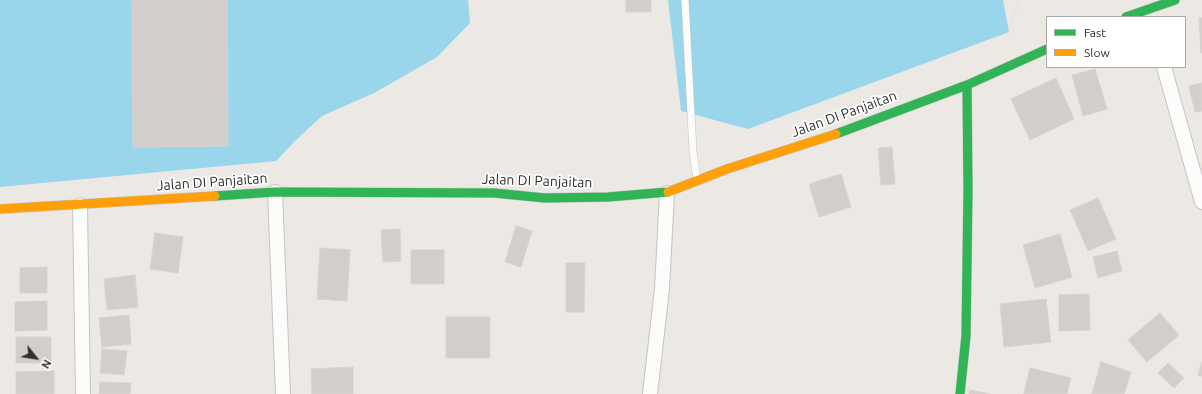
<!DOCTYPE html>
<html>
<head>
<meta charset="utf-8">
<style>
	body { margin:0 }
	#map { position:relative; width:1202px; height:394px; overflow:hidden; background:#ece8e4; font-family:Ubuntu,sans-serif }
	canvas { display:block }
	.legend { position:absolute; left:1046px; top:16px; width:140px; height:52px; box-sizing:border-box; background:#fff; border:1px solid #ababab; margin:0; padding:5px 7px; list-style:none; font-size:12px; color:#2e2e2e }
	.legend li { display:flex; align-items:center; gap:8px; height:20px }
	.legend b { width:20px; border:1px solid #ababab }
	.north { position:absolute; left:16px; top:338px; width:40px; height:40px; -webkit-text-stroke:3px #fff; paint-order:stroke; rotate:120deg; font-size:11px; font-weight:700; line-height:16px; text-align:center; color:#2e2e2e }
	.north::after { content:''; display:block; margin:auto; width:14px; height:18px; background:#2e2e2e; clip-path:polygon(50% 0,100% 100%,50% 72%,0 100%) }
</style>
</head>
<body>
<div id="map">
<canvas width="1202" height="394"></canvas>
<ul class="legend">
<li><b style="height:5px;background:#30b455"></b>Fast</li>
<li><b style="height:5px;background:#ff9f0a"></b>Slow</li>
</ul>
<div class="north">N</div>
</div>
<script>
const ctx = document.querySelector('canvas').getContext('2d');
ctx.lineJoin = 'round';
function paint(path, color) {
  ctx.fillStyle = color;
  ctx.fill(path, 'evenodd');
}
function shape(rows) {
  const path = new Path2D();
  for (const r of rows) {
    path.moveTo(r[0], r[1]);
    for (let i = 2; i < r.length; i += 2) path.lineTo(r[i], r[i + 1]);
  }
  return path;
}
function trace(path, color, width, dash) {
  ctx.strokeStyle = color;
  ctx.lineWidth = width;
  ctx.lineCap = dash ? 'butt' : 'round';
  ctx.setLineDash(dash || []);
  ctx.stroke(path);
}
function drawText(font, color, halo, rows, align = 'center') {
  ctx.font = font + ' Ubuntu,sans-serif';
  ctx.lineWidth = 3.5;
  ctx.setLineDash([]);
  ctx.textBaseline = 'middle';
  ctx.strokeStyle = halo;
  ctx.fillStyle = color;
  for (const [text, x, y, turn = 0] of rows) {
    ctx.save();
    ctx.translate(x, y);
    ctx.rotate((+turn || 0) * Math.PI / 180);
    ctx.textAlign = isNaN(turn) ? turn : align;
    if (halo) ctx.strokeText(text, 0, 0);
    ctx.fillText(text, 0, 0);
    ctx.restore();
  }
}
paint(shape([
	[0,0,468,0,470,23,437,57,374,93,322,116,295,141,276,161,0,187],
	[668,0,1019,0,1009,32,748,129,681,111]
]), '#99d6ec');
paint(shape([
	[1003,0,1019,0,1009,32]
]), '#ece8e4');
const building = shape([
	[132,0,227,0,228,146,133,147,132,0],
	[626,0,651,0,651,12,626,12,626,0],
	[1199,18,1202,18,1202,53,1201,53,1199,18],
	[1095,69,1107,109,1083,116,1072,75,1095,69],
	[1056,78,1074,119,1030,140,1011,99,1056,78],
	[1202,83,1202,111,1195,112,1189,86,1202,83],
	[892,147,895,184,881,185,878,148,892,147],
	[841,174,851,207,819,217,809,184,841,174],
	[1098,198,1116,239,1088,251,1070,210,1098,198],
	[516,226,532,231,521,267,505,262,516,226],
	[400,229,401,261,383,262,381,230,400,229],
	[155,233,183,237,178,273,150,269,155,233],
	[1060,234,1072,277,1035,288,1023,245,1060,234],
	[320,248,350,250,347,301,317,299,320,248],
	[411,250,444,250,444,284,411,284,411,250],
	[1117,251,1122,271,1098,278,1093,257,1117,251],
	[566,263,585,263,584,312,566,312,566,263],
	[47,267,47,293,20,293,20,268,47,267],
	[135,275,138,307,107,310,104,279,135,275],
	[1089,294,1090,330,1059,331,1059,295,1089,294],
	[1046,299,1051,342,1004,347,1000,304,1046,299],
	[47,301,47,330,15,331,15,302,47,301],
	[1160,313,1179,335,1147,362,1128,340,1160,313],
	[129,315,131,344,102,347,99,318,129,315],
	[446,317,490,317,490,358,446,358,446,317],
	[16,337,51,337,51,363,16,363,16,337],
	[102,349,127,351,124,375,100,373,102,349],
	[1101,362,1131,372,1124,394,1092,394,1101,362],
	[1202,362,1202,376,1198,375,1202,362],
	[1168,363,1184,378,1174,388,1158,373,1168,363],
	[353,367,353,394,312,394,311,369,353,367],
	[1030,368,1071,378,1067,394,1024,394,1030,368],
	[54,371,54,394,16,394,16,372,54,371],
	[100,382,131,383,130,394,99,394,100,382],
	[970,390,990,394,969,394,970,390]
]);
paint(building, '#d1cecb');
trace(building, '#d7d4d0', 1);
const lane = shape([
	[685,0,693,152,697,179]
]);
const street = shape([
	[1164,67,1202,202],
	[275,192,283,394],
	[80,205,83,394],
	[650,394,662,289,667,193]
]);
const fast = shape([
	[1126,17,1175,0],
	[836,134,967,85,1047,49],
	[215,196,275,192,494,193,545,198,608,197,668,192],
	[960,394,966,336,968,191,967,85]
]);
const slow = shape([
	[668,192,727,169,836,134],
	[0,209,215,196]
]);
trace(lane, '#c5c4c5', 8);
trace(street, '#c5c4c5', 16);
trace(fast, '#c5c4c5', 10);
trace(slow, '#c5c4c5', 10);
trace(lane, '#fcfcfb', 7);
trace(street, '#fcfcfb', 14);
trace(fast, '#30b455', 9);
trace(slow, '#ff9f0a', 9);
drawText('14px', '#2e2e2e', '#fff', [
	["Jalan DI Panjaitan",844,114,-20],
	["Jalan DI Panjaitan",537,181,2],
	["Jalan DI Panjaitan",212,182,-4]
]);
</script>
</body>
</html>
